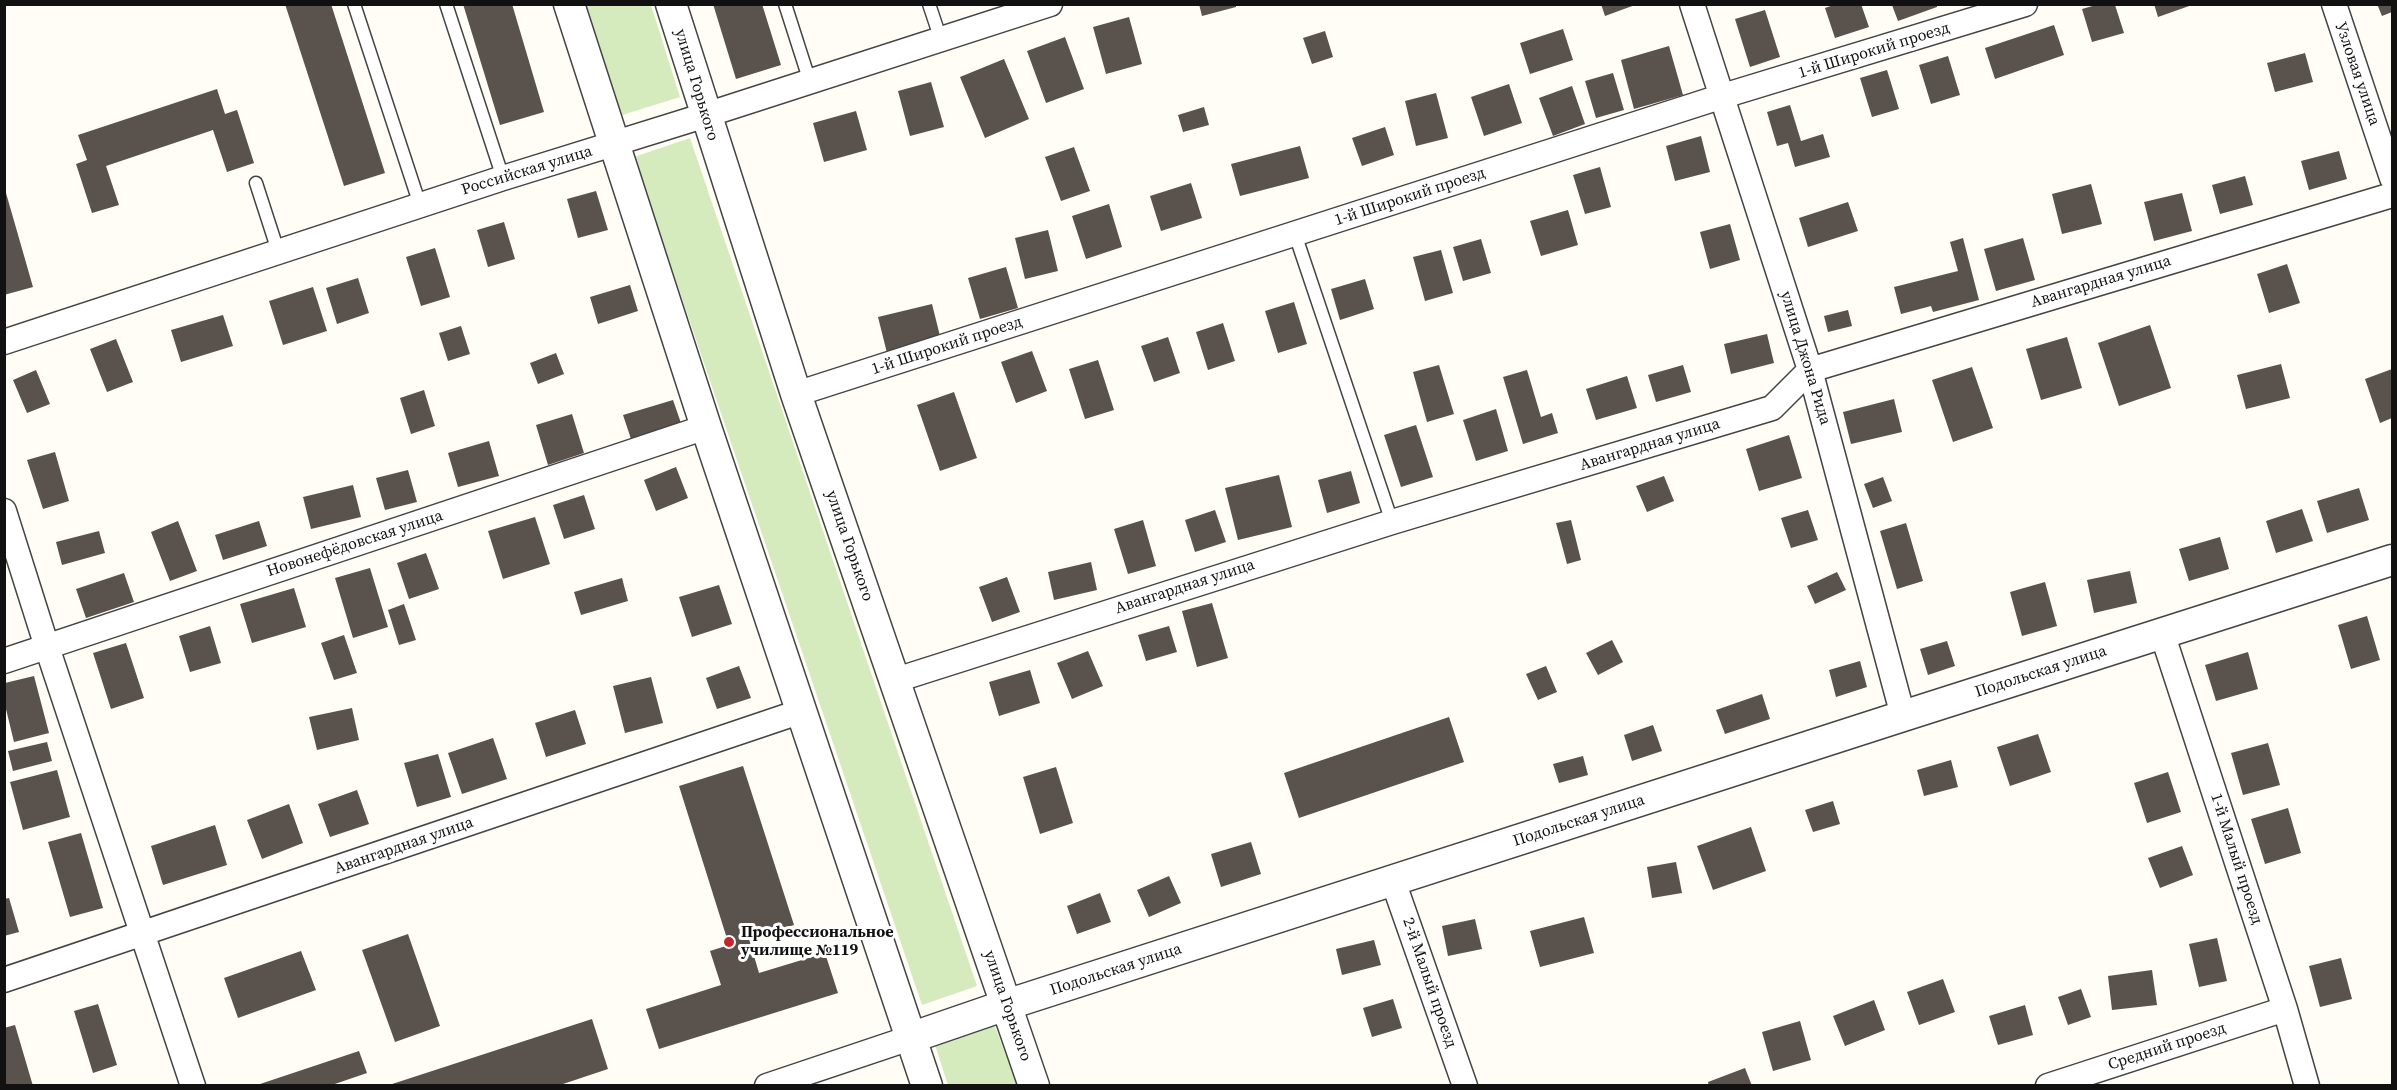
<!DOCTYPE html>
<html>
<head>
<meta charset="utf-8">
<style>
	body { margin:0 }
	#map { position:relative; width:2397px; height:1090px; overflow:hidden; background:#fffdf5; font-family:"Source Serif 4",serif }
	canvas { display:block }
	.frame { position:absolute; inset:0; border:6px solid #111; pointer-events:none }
</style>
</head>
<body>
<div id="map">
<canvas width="2397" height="1090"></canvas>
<div class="frame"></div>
</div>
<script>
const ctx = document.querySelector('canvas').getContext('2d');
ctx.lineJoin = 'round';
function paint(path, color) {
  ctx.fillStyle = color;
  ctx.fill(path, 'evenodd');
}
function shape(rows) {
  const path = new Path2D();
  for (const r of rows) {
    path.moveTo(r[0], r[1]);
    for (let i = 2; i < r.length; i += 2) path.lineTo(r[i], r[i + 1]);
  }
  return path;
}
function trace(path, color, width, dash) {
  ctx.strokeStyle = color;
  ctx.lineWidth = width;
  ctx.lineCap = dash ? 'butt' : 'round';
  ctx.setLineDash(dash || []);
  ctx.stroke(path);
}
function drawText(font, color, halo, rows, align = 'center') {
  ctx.font = font + ' "Source Serif 4",serif';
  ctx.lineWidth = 6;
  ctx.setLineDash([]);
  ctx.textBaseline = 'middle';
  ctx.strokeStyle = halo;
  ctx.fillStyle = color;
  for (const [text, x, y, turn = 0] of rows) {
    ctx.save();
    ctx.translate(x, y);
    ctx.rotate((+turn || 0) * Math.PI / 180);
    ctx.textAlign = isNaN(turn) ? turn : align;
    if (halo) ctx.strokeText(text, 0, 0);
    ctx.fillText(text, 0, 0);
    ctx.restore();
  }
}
paint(shape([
	[583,5,651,5,680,97,619,116],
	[690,138,977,986,922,1005,634,157],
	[993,1021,1017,1085,948,1085,934,1042]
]), '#d5ebbd');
paint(shape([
	[285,4,331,4,385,173,344,186],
	[463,4,512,4,544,112,500,125],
	[713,4,762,4,781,65,736,79],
	[1199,4,1236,4,1236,7,1202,16],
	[1601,4,1635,4,1635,5,1605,16],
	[1836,4,1861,4,1869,27,1835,38,1825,8],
	[2154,4,2192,4,2192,5,2158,17],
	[2377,4,2392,4,2392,12,2382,16],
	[1892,5,1937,5,1937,7,1898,21],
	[2096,5,2115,5,2124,33,2092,42,2082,9],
	[1765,10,1780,57,1750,67,1735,19],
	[1129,17,1142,64,1106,74,1093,27],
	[2054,25,2064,55,1995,79,1985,48],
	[1563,29,1573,60,1530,74,1520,43],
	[1325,31,1333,57,1312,64,1303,38],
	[1065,37,1084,89,1046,103,1027,51],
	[1669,46,1683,95,1634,109,1621,60],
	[2305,53,2313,82,2275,92,2267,63],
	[1948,56,1960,95,1931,104,1919,65],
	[1004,59,1029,119,985,138,960,77],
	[1887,70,1899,109,1872,117,1860,78],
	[1613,73,1624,110,1596,118,1585,81],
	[931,82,944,127,910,136,898,91],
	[1509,84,1522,123,1484,136,1471,97],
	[1572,86,1585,124,1553,136,1539,98],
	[217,89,225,114,237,110,254,163,227,172,213,130,106,166,119,205,92,213,76,164,87,160,78,135],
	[1436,93,1448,138,1416,146,1405,101],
	[1790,105,1801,141,1823,134,1830,157,1795,167,1788,143,1777,146,1767,112],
	[1204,107,1209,125,1183,132,1178,115],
	[856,111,867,150,824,162,813,123],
	[1385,127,1394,155,1362,166,1352,138],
	[1701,136,1710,172,1675,181,1666,146],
	[1300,146,1309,178,1240,196,1231,164],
	[1074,147,1090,191,1061,201,1045,157],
	[2339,151,2347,179,2309,190,2301,161],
	[1600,167,1611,207,1585,214,1573,175],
	[2245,176,2253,205,2220,214,2212,185],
	[1191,183,1202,218,1161,231,1150,196],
	[2091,184,2102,224,2062,234,2052,194],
	[4,186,33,287,4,295],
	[596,191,608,230,578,238,567,199],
	[2182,193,2192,231,2154,241,2144,202],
	[1848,202,1858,231,1808,247,1799,218],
	[1109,204,1122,247,1086,259,1072,216],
	[1568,210,1578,245,1541,256,1530,221],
	[504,222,515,259,488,267,477,230],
	[1730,224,1740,260,1710,269,1700,232],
	[1048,230,1058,271,1025,279,1015,238],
	[1963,238,1979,300,1933,312,1931,306,1901,314,1894,287,1958,271,1950,242],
	[2023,238,2035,280,1996,291,1984,249],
	[1481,239,1491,273,1463,281,1453,247],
	[435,248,450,297,421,306,406,257],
	[1441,250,1453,293,1425,301,1413,257],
	[2287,264,2300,303,2269,313,2257,274],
	[1006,267,1018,308,980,319,968,278],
	[358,278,369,313,337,324,326,288],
	[1365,279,1374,309,1340,320,1331,289],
	[630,285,638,311,598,324,590,297],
	[313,287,327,331,283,345,269,301],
	[1294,302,1307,344,1278,353,1265,311],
	[932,304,941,340,887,353,878,317],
	[1848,310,1852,326,1828,332,1824,316],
	[223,315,233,346,181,362,171,330],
	[1223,323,1235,361,1208,370,1196,332],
	[2150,325,2171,388,2119,406,2098,343],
	[461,326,470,354,448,361,439,333],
	[1767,334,1774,363,1731,374,1724,344],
	[1168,337,1180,373,1154,382,1141,346],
	[2067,337,2082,388,2041,400,2026,349],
	[116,339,133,382,107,392,90,349],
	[1032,351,1047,391,1016,403,1001,362],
	[556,353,564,374,538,384,530,363],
	[1098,360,1114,410,1085,419,1069,369],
	[2281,364,2290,398,2246,409,2237,375],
	[1439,365,1454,414,1427,422,1413,372],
	[1683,365,1691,392,1656,402,1648,375],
	[1972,367,1993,428,1953,442,1932,380],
	[2392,369,2392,418,2380,423,2365,379],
	[36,370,50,404,27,413,13,380],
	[1527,370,1541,417,1552,413,1558,433,1523,444,1503,377],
	[1627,376,1637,408,1596,420,1586,389],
	[424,390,435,426,411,434,400,398],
	[954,392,977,458,940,471,917,405],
	[1894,399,1902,432,1851,444,1843,412],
	[673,400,682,426,632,442,623,415],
	[1496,409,1508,451,1476,461,1463,420],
	[572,414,584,453,548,465,536,425],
	[1416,425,1433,477,1401,487,1384,435],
	[1789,435,1802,478,1759,491,1746,449],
	[489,441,499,476,458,487,448,453],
	[55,452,69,501,43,509,27,460],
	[676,467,688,498,656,511,644,480],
	[408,470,417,502,385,510,376,478],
	[1351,471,1360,503,1327,513,1318,480],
	[1279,475,1292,527,1238,540,1225,488],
	[1664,476,1674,501,1647,512,1636,486],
	[1883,477,1892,501,1873,508,1864,484],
	[353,485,361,517,311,529,303,497],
	[2359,488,2369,520,2327,533,2317,501],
	[584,495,595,529,564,539,553,505],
	[2302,509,2313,541,2276,553,2266,521],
	[1215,510,1226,542,1195,552,1185,520],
	[1808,510,1818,540,1791,548,1781,518],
	[535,517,550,564,503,579,488,531],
	[1143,520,1156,566,1128,574,1114,529],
	[1571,520,1581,560,1567,564,1556,523],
	[178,521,197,571,170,581,151,532],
	[259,521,267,546,223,560,215,535],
	[1906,523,1923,581,1897,589,1880,531],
	[99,531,105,553,62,565,56,542],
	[2220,537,2229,569,2189,581,2179,549],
	[426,553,439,589,409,599,397,563],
	[1091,562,1097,590,1054,600,1048,572],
	[370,568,388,627,353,638,335,578],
	[2130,571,2137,603,2094,613,2087,580],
	[1837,572,1846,590,1815,604,1807,586],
	[124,573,134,602,86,618,76,589],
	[1007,577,1020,612,992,622,979,587],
	[622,578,628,601,581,615,574,592],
	[2045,582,2057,626,2022,636,2010,592],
	[719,585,732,624,692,637,679,597],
	[294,588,306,627,252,643,240,604],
	[1212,603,1228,658,1197,667,1182,611],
	[404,604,416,640,399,645,388,610],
	[2367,616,2380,660,2351,669,2338,625],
	[210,626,221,663,190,672,179,636],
	[1169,626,1177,652,1146,661,1138,635],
	[344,635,357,673,334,680,321,643],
	[1612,640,1623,662,1598,675,1586,653],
	[1947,641,1955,666,1928,675,1920,649],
	[126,643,144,698,111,709,93,653],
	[1088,651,1103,686,1072,699,1057,663],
	[2248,652,2258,689,2216,701,2205,665],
	[1860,661,1867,687,1836,697,1829,670],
	[739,666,751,698,717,709,706,678],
	[1546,666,1557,692,1538,700,1526,674],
	[1030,670,1040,703,999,716,989,682],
	[34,676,49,733,14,742,5,705,5,683],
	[651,677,663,723,625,733,613,686],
	[1762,694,1770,719,1725,734,1716,710],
	[352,708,359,740,317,750,309,717],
	[575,710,586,744,546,757,535,723],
	[1449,717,1464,762,1299,818,1284,773],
	[1653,725,1662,751,1632,761,1624,735],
	[2038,734,2051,772,2010,786,1997,747],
	[493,738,507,779,462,794,448,753],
	[47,742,52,761,13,771,8,751],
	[2268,743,2280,785,2243,795,2231,753],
	[438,754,451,797,417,807,404,763],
	[1583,756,1588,775,1559,783,1553,764],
	[1951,760,1958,787,1924,796,1917,770],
	[743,766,794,925,749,939,759,973,825,953,838,993,659,1049,646,1009,721,985,710,951,729,945,679,786],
	[1056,767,1073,823,1040,834,1023,777],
	[57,770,70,817,23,830,10,782],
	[2168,772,2181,812,2147,823,2134,783],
	[357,790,369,824,330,837,318,804],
	[1833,801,1840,824,1813,832,1805,810],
	[289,804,303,843,262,859,247,820],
	[2288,808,2301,853,2265,864,2251,819],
	[215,825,227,865,163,885,151,846],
	[1751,827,1766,871,1713,890,1697,846],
	[81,833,103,908,70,917,48,842],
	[1251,842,1261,874,1221,887,1211,854],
	[2182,846,2193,875,2160,888,2148,858],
	[1676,862,1682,893,1652,898,1647,867],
	[1169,876,1181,903,1149,917,1137,890],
	[1100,893,1111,922,1077,934,1067,906],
	[9,898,19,932,4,936,4,899],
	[1584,917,1594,953,1540,967,1530,931],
	[1475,919,1482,949,1448,956,1442,926],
	[408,934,440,1026,395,1042,362,950],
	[2217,938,2227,981,2199,987,2189,944],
	[1374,940,1381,965,1342,975,1336,949],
	[301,951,316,990,238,1018,224,978],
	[2341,958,2352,999,2320,1007,2309,966],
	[2152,970,2157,1005,2112,1010,2108,976],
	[1943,979,1955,1012,1919,1025,1907,992],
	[2081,989,2091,1017,2068,1025,2058,997],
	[1393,999,1402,1028,1372,1037,1363,1008],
	[1874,1000,1885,1030,1845,1046,1833,1016],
	[98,1004,117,1065,93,1073,74,1011],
	[2025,1005,2033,1035,1998,1045,1989,1016],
	[592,1019,608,1069,557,1086,386,1086],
	[1800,1021,1811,1060,1773,1071,1762,1032],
	[15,1025,33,1086,4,1086,4,1028],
	[359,1051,367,1073,329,1086,254,1086],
	[1745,1068,1752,1086,1709,1086,1708,1082]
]), '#5a524d');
const service = shape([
	[354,4,420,205],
	[446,4,503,178],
	[785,4,810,82],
	[929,4,941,40],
	[256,183,278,251],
	[1295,234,1392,522]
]);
const minor = shape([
	[1692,4,1810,370,1903,716],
	[2334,4,2392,178],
	[4,342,503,178,706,115,1050,4],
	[796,394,1723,96,2025,4],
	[4,511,47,647,193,1086],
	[2162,633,2285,1009,2307,1086],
	[4,661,706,427],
	[896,680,1392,522,1772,408,1810,370,2392,195],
	[1393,881,1465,1086],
	[4,980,802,711],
	[767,1086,910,1038],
	[2048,1086,2285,1009]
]);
const tertiary = shape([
	[569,4,706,427,927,1086],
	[671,4,796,394,1034,1086],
	[910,1038,1006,1005,1903,716,2392,560]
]);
trace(service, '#444', 15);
trace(minor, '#444', 27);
trace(tertiary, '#444', 33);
trace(service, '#fff', 12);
trace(minor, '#fff', 24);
trace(tertiary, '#fff', 30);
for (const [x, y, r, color] of [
	[729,942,6,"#c4262e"]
]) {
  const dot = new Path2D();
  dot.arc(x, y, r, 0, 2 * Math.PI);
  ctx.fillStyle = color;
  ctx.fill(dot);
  trace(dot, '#fff', 2);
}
drawText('16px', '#111', '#fff', [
	["1-й Широкий проезд",1874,51,-17],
	["Узловая улица",2357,74,71],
	["улица Горького",696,85,73],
	["Российская улица",527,171,-17],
	["1-й Широкий проезд",1410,197,-18],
	["Авангардная улица",2101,282,-17],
	["1-й Широкий проезд",947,346,-18],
	["улица Джона Рида",1805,358,73],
	["Авангардная улица",1650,445,-17],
	["Новонефёдовская улица",355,544,-18],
	["улица Горького",849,546,71],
	["Авангардная улица",1185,587,-18],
	["Подольская улица",2041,672,-18],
	["Подольская улица",1579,821,-18],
	["Авангардная улица",404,846,-19],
	["1-й Малый проезд",2236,859,72],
	["Подольская улица",1116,970,-18],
	["2-й Малый проезд",1429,983,71],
	["улица Горького",1007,1006,71],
	["Средний проезд",2167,1047,-18]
]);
drawText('bold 16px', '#111', '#fff', [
	["Профессиональное",741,933],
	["училище №119",741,951]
], 'left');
</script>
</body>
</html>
